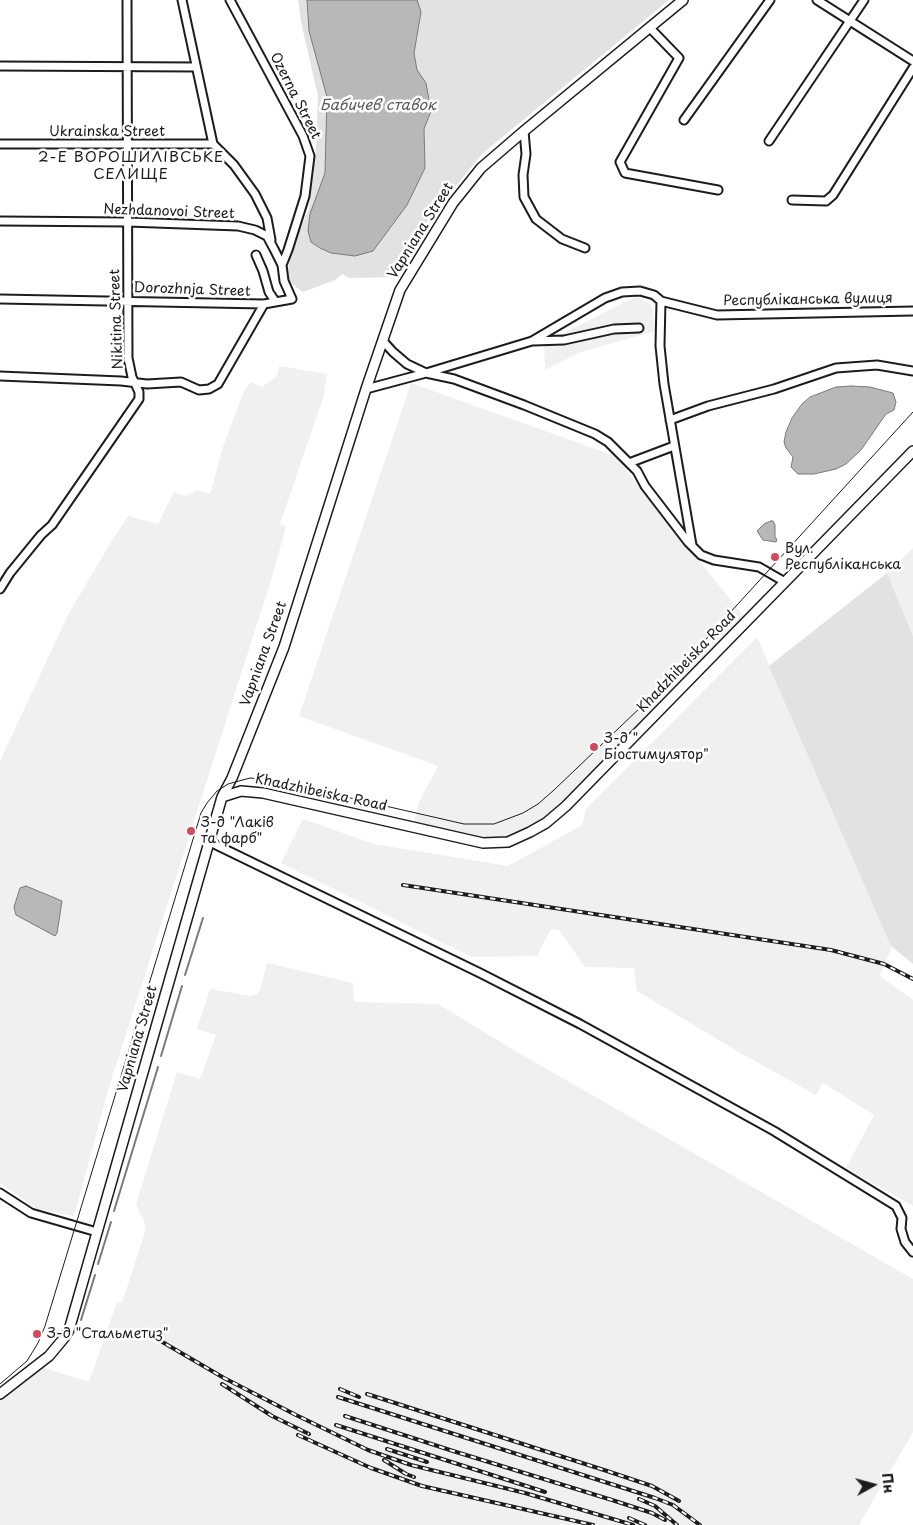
<!DOCTYPE html>
<html>
<head>
<meta charset="utf-8">
<style>
	body { margin:0 }
	#map { position:relative; width:913px; height:1525px; overflow:hidden; background:#fff; font-family:"Playpen Sans",sans-serif }
	canvas { display:block }
	.north { position:absolute; left:848px; top:1460px; width:50px; height:50px; -webkit-text-stroke:4px #fff; paint-order:stroke; rotate:83deg; font-size:14px; font-weight:700; line-height:20px; text-align:center; color:#1c1c1c }
	.north::after { content:''; display:block; margin:auto; width:18px; height:22px; background:#1c1c1c; clip-path:polygon(50% 0,100% 100%,50% 72%,0 100%) }
</style>
</head>
<body>
<div id="map">
<canvas width="913" height="1525"></canvas>
<div class="north">Пн</div>
</div>
<script>
const ctx = document.querySelector('canvas').getContext('2d');
ctx.lineJoin = 'round';
function paint(path, color) {
  ctx.fillStyle = color;
  ctx.fill(path, 'evenodd');
}
function shape(rows) {
  const path = new Path2D();
  for (const r of rows) {
    path.moveTo(r[0], r[1]);
    for (let i = 2; i < r.length; i += 2) path.lineTo(r[i], r[i + 1]);
  }
  return path;
}
function trace(path, color, width, dash) {
  ctx.strokeStyle = color;
  ctx.lineWidth = width;
  ctx.lineCap = dash ? 'butt' : 'round';
  ctx.setLineDash(dash || []);
  ctx.stroke(path);
}
function drawText(font, color, halo, rows, align = 'center') {
  ctx.font = font + ' "Playpen Sans",sans-serif';
  ctx.lineWidth = 5;
  ctx.setLineDash([]);
  ctx.textBaseline = 'middle';
  ctx.strokeStyle = halo;
  ctx.fillStyle = color;
  for (const [text, x, y, turn = 0] of rows) {
    ctx.save();
    ctx.translate(x, y);
    ctx.rotate((+turn || 0) * Math.PI / 180);
    ctx.textAlign = isNaN(turn) ? turn : align;
    if (halo) ctx.strokeText(text, 0, 0);
    ctx.fillText(text, 0, 0);
    ctx.restore();
  }
}
paint(shape([
	[637,296,652,306,655,331,581,352,545,370,544,343],
	[279,366,327,374,323,398,280,524,286,526,273,574,109,1087,74,1216,37,1209,0,1183,0,761,68,615,108,547,128,516,158,524,174,492,185,496,197,490,210,494,224,444,244,391,251,382,262,387,277,376],
	[411,383,621,458,621,463,746,619,566,805,545,821,504,838,482,838,413,825,419,802,438,766,299,716],
	[913,548,913,636,887,573],
	[757,637,892,946,880,976,913,1000,913,1206,846,1168,874,1115,823,1083,816,1095,737,1051,637,991,634,968,585,967,559,930,551,929,537,956,471,957,281,863,303,819,374,844,508,866,582,825,586,809],
	[267,963,353,983,354,1002,438,1004,517,1052,913,1279,913,1432,859,1525,0,1525,0,1399,42,1367,89,1382,117,1302,122,1303,144,1235,146,1226,136,1204,177,1072,200,1079,216,1035,197,1029,210,989,251,996,257,994,260,990]
]), '#f0f0f0');
paint(shape([
	[298,0,669,0,483,153,455,187,439,194,436,199,440,208,398,277,350,278,342,274,335,280,303,292,288,281,288,271,291,249,309,209,316,148,318,96,301,22],
	[887,573,913,636,913,964,891,946,769,666]
]), '#e2e2e2');
const water = shape([
	[307,0,417,0,421,12,414,53,417,70,426,83,431,111,424,129,425,168,407,205,373,251,355,256,331,253,320,248,311,242,308,231,310,214,325,173,327,97,309,31,307,0],
	[851,386,870,387,893,393,896,402,894,410,886,414,861,450,846,464,836,469,814,474,798,474,791,467,793,457,786,448,784,442,786,432,792,418,802,404,810,397,836,387,851,386],
	[771,521,773,521,775,525,775,538,777,539,776,542,763,540,757,531,764,524,771,521],
	[26,886,62,901,57,933,55,936,16,915,14,907,20,888,26,886]
]);
paint(water, '#b8b8b8');
trace(water, '#7a7a7a', 1);
trace(shape([
	[185,975,203,918],
	[161,1056,182,986],
	[114,1211,158,1067],
	[98,1264,111,1222],
	[81,1320,95,1275]
]), '#7a7a7a', 2);
const minor = shape([
	[182,0,213,144,234,165,255,194,267,218,271,240],
	[230,0,303,136,310,156,305,196,288,250,282,265],
	[817,0,913,61],
	[650,28,679,58,620,162,625,173,718,190],
	[0,66,195,67],
	[684,120,770,0],
	[524,131,526,154,523,175,524,197,536,219,562,239,585,248],
	[769,141,864,0],
	[0,144,213,144],
	[792,200,826,201,833,195,913,68],
	[0,221,128,222,238,226,255,230,267,236,274,249,282,265,284,281,292,299,264,304,0,299],
	[256,255,263,271,269,292,275,301],
	[661,301,660,346,664,384,692,545],
	[383,341,393,352,407,364,426,373,532,341,605,298,622,292,640,291,654,295,661,301,717,315,913,311],
	[533,341,564,340,614,329,639,328],
	[0,376,121,381,147,384,181,382,199,390,209,389,218,384,264,304],
	[366,389,426,373,454,379,524,405,595,434,608,442,637,471,645,486,688,542,701,555,714,560,759,567,785,582],
	[670,420,708,406,774,389,836,368,877,365,913,371],
	[629,463,674,446],
	[0,589,10,573,41,535,52,525,139,399,139,392,132,377,128,358,127,0],
	[208,841,480,973,580,1024,774,1131,896,1206,902,1218,901,1229,905,1242,913,1252],
	[0,1193,31,1213,97,1232]
]);
const tertiary = shape([
	[222,797,241,791,263,793,483,843,508,842,530,832,546,823,566,806,913,451],
	[0,1394,49,1356,64,1338,69,1330,222,797,232,778,284,647,366,389,400,290,453,203,481,168,524,131,683,0]
]);
trace(minor, '#1c1c1c', 11);
trace(tertiary, '#1c1c1c', 12);
trace(minor, '#fff', 7);
trace(tertiary, '#fff', 9);
trace(shape([
	[0,1384,27,1361,38,1343,45,1326,201,813,207,803,217,791,228,784,250,778,272,780,464,824,494,824,523,813,538,804,554,790,665,684,913,412]
]), '#1c1c1c', 1);
const rail = shape([
	[403,885,831,950,884,964,913,979],
	[147,1333,224,1378,296,1415,368,1450,411,1465,525,1493,633,1525],
	[222,1384,272,1416,309,1434],
	[340,1389,359,1397],
	[367,1394,607,1471,652,1486,679,1501],
	[338,1397,655,1498,673,1505,700,1525],
	[345,1416,453,1451,612,1500,652,1513,665,1520],
	[336,1425,545,1492],
	[298,1435,371,1468,422,1486,593,1525],
	[387,1449,427,1462],
	[384,1460,406,1474,414,1477],
	[639,1499,655,1506,677,1525],
	[629,1518,645,1525]
]);
trace(rail, '#1c1c1c', 4);
trace(rail, '#fff', 2, [5.5]);
for (const [x, y, r, color] of [
	[775,557,5,"#d1495b"],
	[594,747,5,"#d1495b"],
	[191,831,5,"#d1495b"],
	[37,1334,5,"#d1495b"]
]) {
  const dot = new Path2D();
  dot.arc(x, y, r, 0, 2 * Math.PI);
  ctx.fillStyle = color;
  ctx.fill(dot);
  trace(dot, '#fff', 2);
}
drawText('14px', '#1c1c1c', '#fff', [
	["Ozerna Street",295,96,63],
	["Ukrainska Street",107,132],
	["Nezhdanovoi Street",169,212,2],
	["Vapniana Street",421,231,-58],
	["Dorozhnja Street",192,290,2],
	["Республіканська вулиця",808,300,-1],
	["Nikitina Street",117,319,-92],
	["Vapniana Street",264,654,-70],
	["Khadzhibeiska Road",687,662,-46],
	["Khadzhibeiska Road",321,793,12],
	["Vapniana Street",138,1039,-74]
]);
drawText('14px', '#1c1c1c', '#fff', [
	["Вул.",785,549],
	["Республіканська",785,565],
	["З-д \"",604,739],
	["Біостимулятор\"",604,755],
	["З-д \"Лаків",201,823],
	["та фарб\"",201,839],
	["З-д \"Стальметиз\"",47,1334]
], 'left');
drawText('italic 15px', '#5a5a5a', '#fff', [
	["Бабичев ставок",378,106]
]);
ctx.letterSpacing = '1px';
drawText('15px', '#1c1c1c', '#fff', [
	["2-Е ВОРОШИЛІВСЬКЕ",131,158],
	["СЕЛИЩЕ",131,175]
]);
ctx.letterSpacing = '0px';
</script>
</body>
</html>
